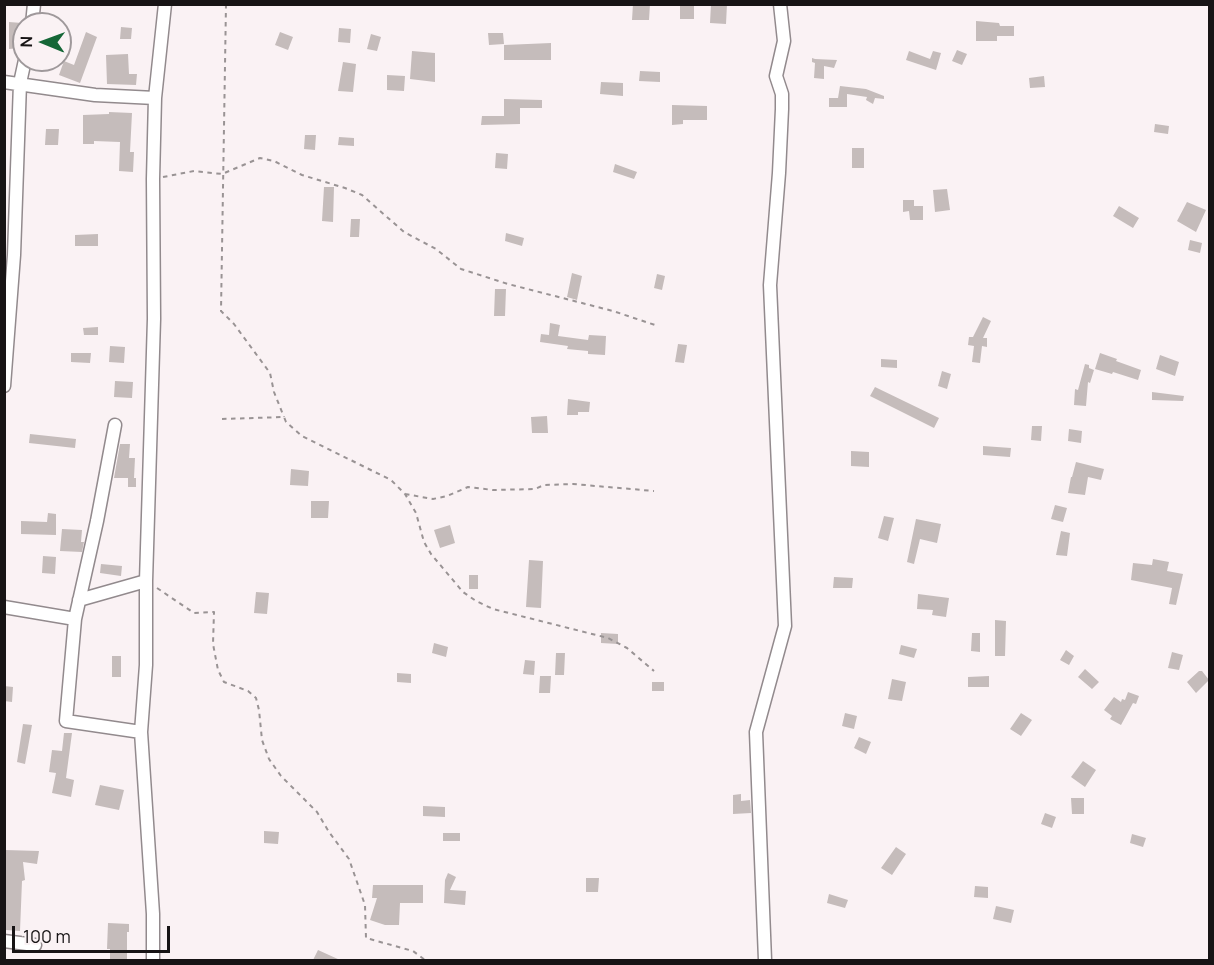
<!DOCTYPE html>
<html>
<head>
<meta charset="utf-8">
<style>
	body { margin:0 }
	#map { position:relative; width:1214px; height:965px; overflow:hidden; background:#faf2f4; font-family:Manrope,sans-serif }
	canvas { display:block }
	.frame { position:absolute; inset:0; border:6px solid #171415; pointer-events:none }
	.north { position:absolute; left:12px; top:12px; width:60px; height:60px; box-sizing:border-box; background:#faf2f4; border:2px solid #9f999b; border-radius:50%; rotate:271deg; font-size:16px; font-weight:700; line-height:24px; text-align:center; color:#171415 }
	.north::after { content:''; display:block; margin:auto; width:21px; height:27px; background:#156737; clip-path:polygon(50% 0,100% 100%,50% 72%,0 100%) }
	.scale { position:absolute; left:12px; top:926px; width:158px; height:27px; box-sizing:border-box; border:3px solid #171415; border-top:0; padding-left:8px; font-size:18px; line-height:21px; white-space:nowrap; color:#171415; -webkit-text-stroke:4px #faf2f4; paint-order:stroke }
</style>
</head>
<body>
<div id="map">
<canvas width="1214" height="965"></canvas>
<div class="frame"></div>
<div class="north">N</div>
<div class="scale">100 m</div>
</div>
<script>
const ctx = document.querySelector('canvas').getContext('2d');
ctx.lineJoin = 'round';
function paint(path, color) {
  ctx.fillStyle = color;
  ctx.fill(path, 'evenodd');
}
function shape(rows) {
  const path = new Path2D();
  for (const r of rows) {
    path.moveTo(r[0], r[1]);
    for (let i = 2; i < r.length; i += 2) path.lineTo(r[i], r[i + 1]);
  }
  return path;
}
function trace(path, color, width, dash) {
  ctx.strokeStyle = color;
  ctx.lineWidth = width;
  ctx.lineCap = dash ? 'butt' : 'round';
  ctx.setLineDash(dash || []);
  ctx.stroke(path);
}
paint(shape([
	[633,4,650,4,649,20,632,20],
	[711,4,727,4,726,24,710,23],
	[680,5,694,5,694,19,680,19],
	[976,21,999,23,1000,26,1014,26,1014,36,997,36,997,41,976,41],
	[9,22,22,23,20,48,9,49],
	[121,27,132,28,131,39,120,39],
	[339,28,351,29,350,43,338,42],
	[86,32,97,37,80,83,59,75,64,61,74,65],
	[280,32,293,37,288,50,275,45],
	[488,33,503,33,504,44,489,45],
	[371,34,381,37,377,51,367,49],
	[551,43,551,60,504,60,504,45],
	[957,50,967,54,962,65,952,61],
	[412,51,435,53,435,82,410,79],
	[909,51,930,59,933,51,941,53,936,70,906,60],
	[128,54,129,74,137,74,136,85,107,84,106,55],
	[812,58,815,59,837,60,834,68,824,66,824,79,814,78,815,63,812,62],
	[343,62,356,64,353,92,338,91],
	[640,71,660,72,660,82,639,81],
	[387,75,405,76,404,91,387,90],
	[1044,76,1045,87,1030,88,1029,78],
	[601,82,623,83,623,96,600,94],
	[840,86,866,89,884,96,884,99,875,98,873,104,866,100,867,97,847,94,847,107,829,107,829,98,838,98],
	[504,99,542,100,542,108,520,108,520,124,481,125,482,116,504,116],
	[672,105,707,106,707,120,683,120,683,124,672,125],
	[109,112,132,113,130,152,134,152,133,172,119,171,120,142,94,141,94,144,83,144,83,115,109,114],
	[1155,124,1169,126,1168,134,1154,132],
	[46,129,59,129,58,145,45,145],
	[305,135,316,135,315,150,304,149],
	[339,137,354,138,354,146,338,145],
	[852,148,864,148,864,168,852,168],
	[496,153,508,154,507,169,495,168],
	[615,164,637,172,634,179,613,172],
	[324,187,334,187,333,222,322,221],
	[947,189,950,210,935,212,933,190],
	[903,200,914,200,914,206,923,206,923,220,910,220,909,211,903,212],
	[1187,202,1206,210,1196,232,1177,221],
	[1119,206,1139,218,1133,228,1113,216],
	[351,219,360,219,359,237,350,237],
	[506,233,524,238,522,246,505,241],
	[98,234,98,246,75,246,75,235],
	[1190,240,1202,243,1200,253,1188,250],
	[572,273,582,276,577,300,567,297],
	[657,274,665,276,662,290,654,288],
	[495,289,506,289,505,316,494,316],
	[983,317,991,321,983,338,987,338,987,347,982,346,980,363,972,362,974,346,968,345,969,337,973,337],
	[550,323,560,325,558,336,588,340,589,335,606,336,605,355,588,354,588,351,567,349,568,346,540,342,541,334,549,335],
	[98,327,98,335,84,335,83,328],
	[678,344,687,345,684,363,675,362],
	[110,346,125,347,124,363,109,362],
	[71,353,91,353,90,363,71,362],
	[1100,353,1117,359,1116,361,1141,370,1138,380,1113,372,1112,374,1095,369],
	[1160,355,1179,362,1175,376,1156,369],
	[881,359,897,360,897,368,881,367],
	[1085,364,1089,365,1089,368,1094,370,1090,383,1088,382,1086,406,1074,405,1075,389,1078,390],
	[942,371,951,374,947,389,938,386],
	[115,381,133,382,132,398,114,397],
	[875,387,939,418,934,428,870,396],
	[1152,392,1184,396,1183,401,1152,400],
	[568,399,590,402,589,412,578,412,578,415,567,415],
	[547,416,548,433,532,433,531,417],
	[1032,426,1042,426,1041,441,1031,440],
	[1069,429,1082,431,1081,443,1068,441],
	[30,434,76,439,75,448,29,443],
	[120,444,130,444,129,458,135,458,134,478,131,478,136,478,136,487,128,487,128,478,114,478],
	[983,446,1011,448,1010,457,983,455],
	[851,451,869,452,869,467,851,466],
	[1076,462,1104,469,1101,480,1088,477,1085,495,1068,493,1071,477,1072,477],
	[291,469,309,471,308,486,290,485],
	[311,501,329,501,328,518,311,518],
	[1055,505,1067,508,1063,522,1051,519],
	[48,513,56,514,56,535,21,534,21,521,47,522],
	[884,516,894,518,888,541,878,538],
	[916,519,941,524,937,543,920,539,914,564,907,562],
	[450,525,455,543,440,548,434,530],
	[62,529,82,530,81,542,84,542,82,552,60,551],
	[1061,531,1070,533,1067,556,1056,555],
	[43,556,56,557,55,574,42,573],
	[1153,559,1169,562,1167,571,1183,574,1176,605,1169,604,1172,588,1131,580,1133,563,1152,565],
	[529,560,543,561,541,608,526,607],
	[101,564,122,566,121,576,100,573],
	[469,575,478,575,478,589,469,589],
	[834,577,853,578,852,588,833,588],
	[256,592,269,593,267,614,254,613],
	[918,594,949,598,946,617,932,615,933,610,917,609],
	[995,620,1006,621,1005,656,995,656],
	[601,633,618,634,618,644,601,643],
	[972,633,980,633,980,652,971,651],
	[434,643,448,647,446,657,432,653],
	[901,645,917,649,914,658,899,654],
	[1066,650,1074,656,1069,665,1060,660],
	[1172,652,1183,655,1179,670,1168,668],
	[556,653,565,653,564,675,555,675],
	[112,656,121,656,121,677,112,677],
	[525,660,535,661,534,675,523,674],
	[1085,669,1099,682,1092,689,1078,677],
	[1199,671,1202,671,1209,680,1196,693,1187,682],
	[397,673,411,674,411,683,397,682],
	[540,676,551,676,550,693,539,693],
	[989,676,989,687,968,687,968,677],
	[892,679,906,682,902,701,888,699],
	[652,682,664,682,664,691,652,691],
	[4,686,13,687,12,702,4,701],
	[1128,692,1139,696,1136,704,1133,703,1121,725,1110,719,1112,716,1104,710,1114,697,1121,702,1122,699,1125,700],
	[845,713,857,716,854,729,842,726],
	[1021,713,1032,720,1021,736,1010,729],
	[23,724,32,725,25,764,17,762],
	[64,733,72,733,66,778,74,780,71,797,52,793,56,773,49,772,52,750,62,751],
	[859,737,871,742,866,754,854,748],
	[1083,761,1096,770,1085,787,1071,777],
	[100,785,124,790,119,810,95,805],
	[741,794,741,801,750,800,751,813,733,814,733,795],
	[1071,798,1084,798,1084,814,1072,814],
	[423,806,445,807,445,817,423,816],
	[1045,813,1056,817,1052,828,1041,824],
	[264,831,279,832,278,844,264,843],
	[443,833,460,833,460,841,443,841],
	[1132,834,1146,838,1143,847,1130,843],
	[896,847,906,854,892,875,881,868],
	[5,850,39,851,37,864,23,862,25,880,22,881,20,931,6,930],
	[448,873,456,877,450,890,466,891,465,905,444,903,445,880],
	[586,878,599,878,598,892,586,892],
	[373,885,423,885,423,903,400,903,399,925,385,925,370,920,377,898,372,898],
	[975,886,988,887,988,898,974,897],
	[829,894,848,900,845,908,827,903],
	[996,906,1014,910,1011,923,993,919],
	[108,923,129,924,129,932,127,932,127,960,110,960,110,949,107,949],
	[318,950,340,960,313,960]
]), '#c5bcbb');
const minor = shape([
	[32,24,34,4],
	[4,82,95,95,155,98],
	[4,386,14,255,20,83,25,60],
	[115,425,97,521,75,619,66,721,141,732],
	[79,600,146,581],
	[4,607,75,619],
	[4,941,35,945],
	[153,960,153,914,141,732,146,665,146,581,154,319,153,179,155,98,165,4],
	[765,960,756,732,785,626,770,285,779,173,782,109,782,94,776,76,784,41,780,4]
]);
trace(minor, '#928a8d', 15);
trace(shape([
	[226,4,221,311,234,324,270,373,274,392,284,417],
	[163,177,194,171,222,174,260,158,274,161,302,175,345,188,362,195,404,232,436,249,461,269,508,284,613,311,658,326],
	[222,419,284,417,286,422,302,436,391,480,405,494,416,513,424,542,431,554,463,592,476,601,493,609,608,638,627,648,654,671],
	[405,494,433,499,447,496,468,487,493,490,535,489,544,485,573,484,654,491],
	[157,588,194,613,214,612,213,644,218,670,224,682,248,691,256,698,259,710,262,740,269,759,281,776,317,812,329,832,349,859,365,905,366,938,413,951,425,960]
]), '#999394', 2, [4.5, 4.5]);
trace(minor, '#fff', 12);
</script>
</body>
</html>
